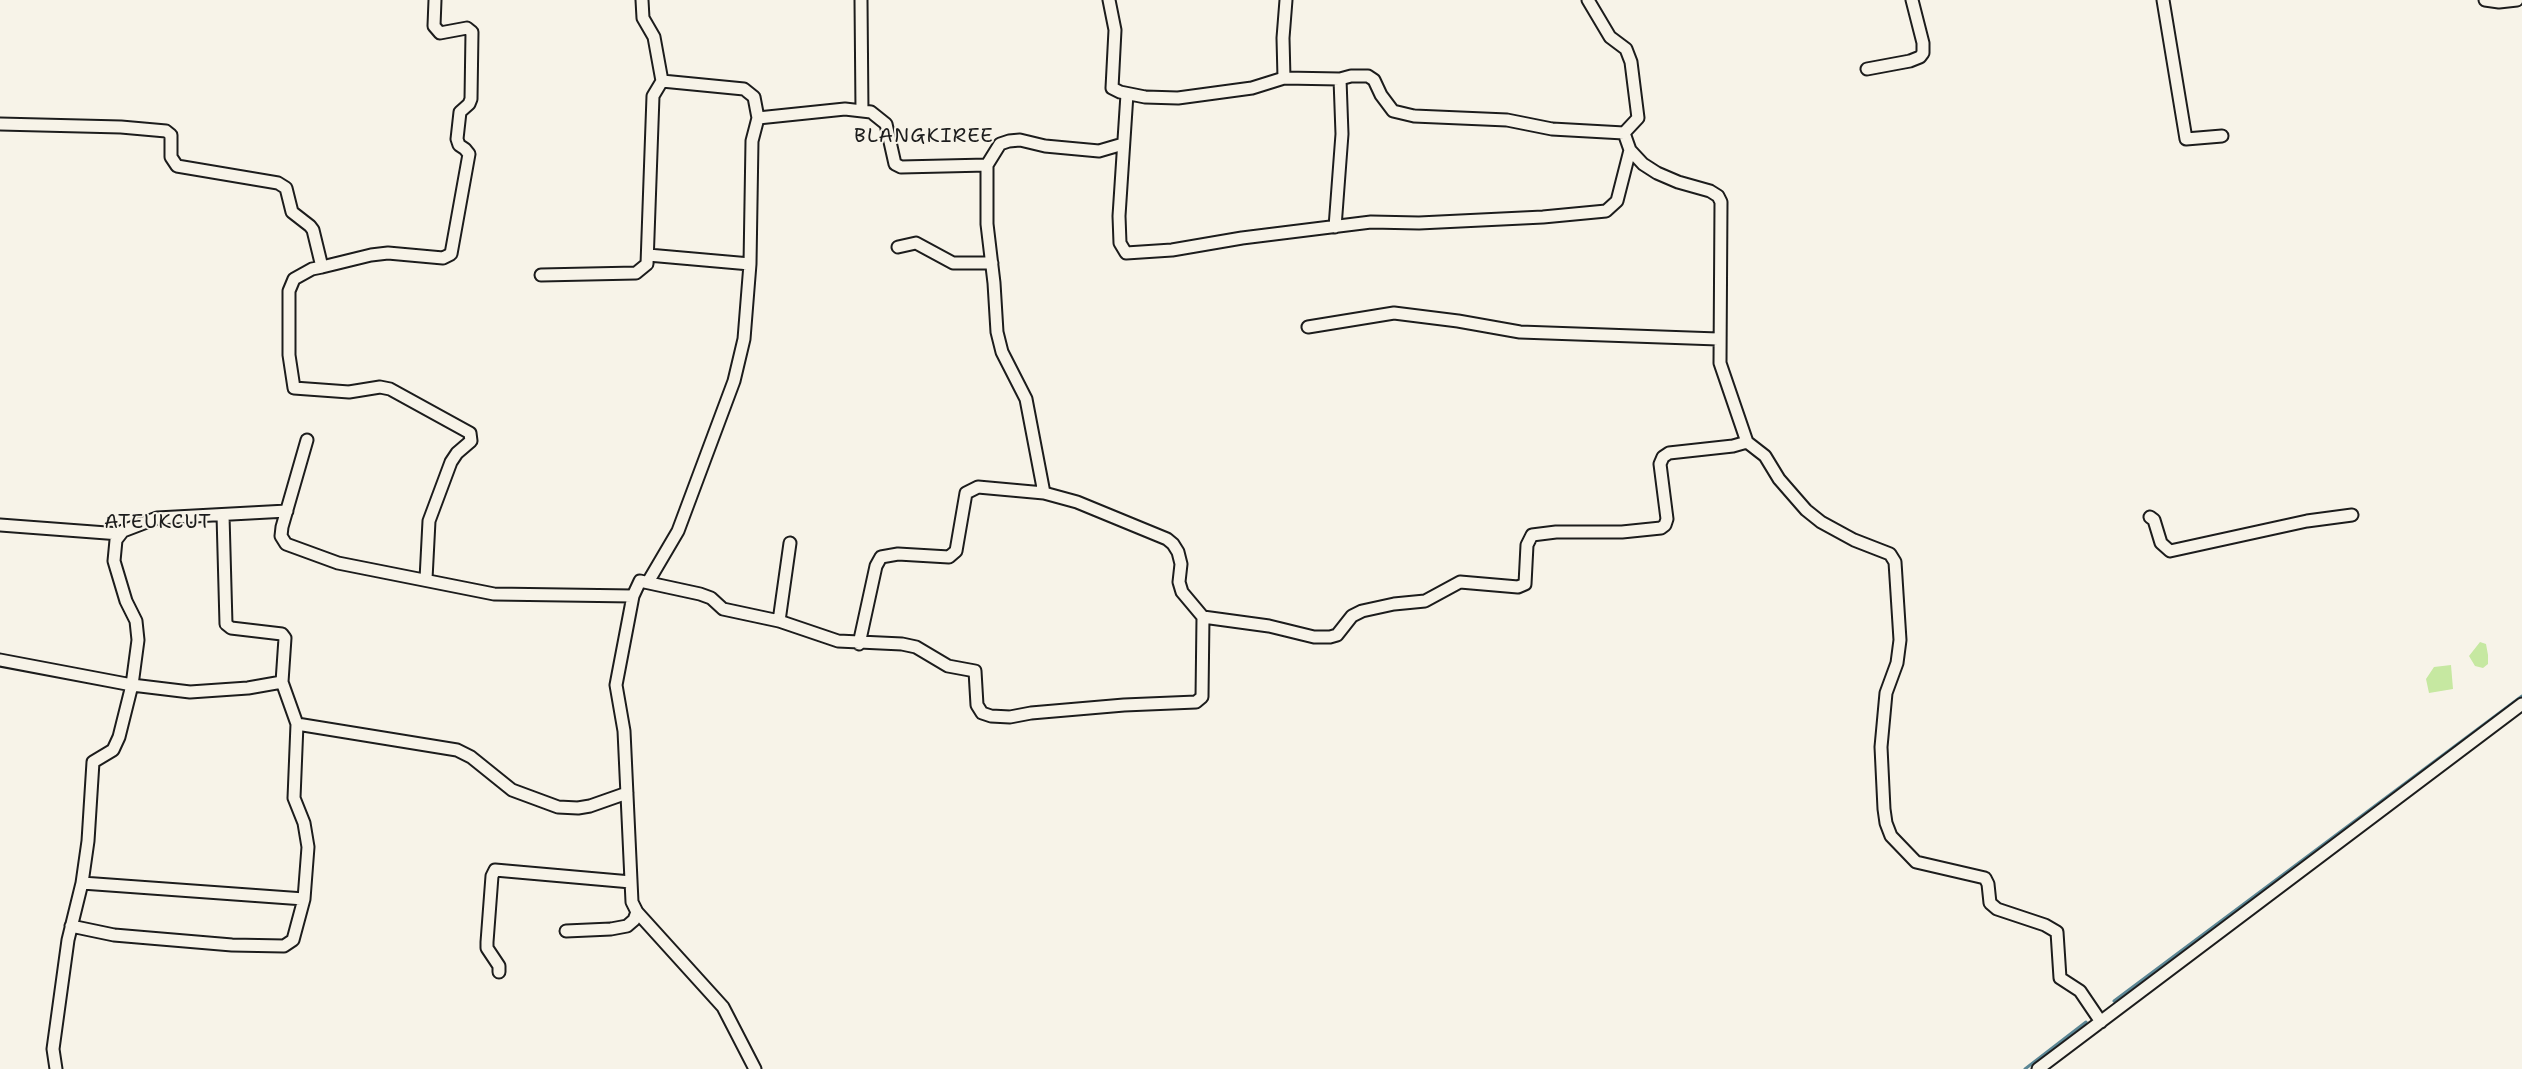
<!DOCTYPE html>
<html>
<head>
<meta charset="utf-8">
<style>
	body { margin:0 }
	canvas { display:block; background:#f7f3e8 }
</style>
</head>
<body>
<canvas width="2522" height="1069"></canvas>
<script>
const ctx = document.querySelector('canvas').getContext('2d');
ctx.lineJoin = 'round';
function paint(path, color) {
  ctx.fillStyle = color;
  ctx.fill(path, 'evenodd');
}
function shape(rows) {
  const path = new Path2D();
  for (const r of rows) {
    path.moveTo(r[0], r[1]);
    for (let i = 2; i < r.length; i += 2) path.lineTo(r[i], r[i + 1]);
  }
  return path;
}
function trace(path, color, width, dash) {
  ctx.strokeStyle = color;
  ctx.lineWidth = width;
  ctx.lineCap = dash ? 'butt' : 'round';
  ctx.setLineDash(dash || []);
  ctx.stroke(path);
}
function drawText(font, color, halo, rows, align = 'center') {
  ctx.font = font + ' "Shantell Sans",sans-serif';
  ctx.lineWidth = 4;
  ctx.setLineDash([]);
  ctx.textBaseline = 'middle';
  ctx.strokeStyle = halo;
  ctx.fillStyle = color;
  for (const [text, x, y, turn = 0] of rows) {
    ctx.save();
    ctx.translate(x, y);
    ctx.rotate((+turn || 0) * Math.PI / 180);
    ctx.textAlign = isNaN(turn) ? turn : align;
    if (halo) ctx.strokeText(text, 0, 0);
    ctx.fillText(text, 0, 0);
    ctx.restore();
  }
}
paint(shape([
	[2480,642,2486,644,2488,655,2488,664,2483,668,2475,666,2469,656],
	[2451,665,2453,689,2429,693,2426,679,2434,667]
]), '#c6e8a1');
trace(shape([
	[2114,1001,2522,696],
	[2025,1069,2086,1022]
]), '#5c8795', 3);
const street = shape([
	[642,0,643,18,654,37,662,81,744,89,754,97,758,118,752,141,750,264,744,339,734,381,678,531,648,582],
	[861,0,862,111],
	[1109,0,1115,30,1112,88,1120,92,1145,97,1178,98,1252,88,1284,78,1340,79,1342,134,1335,227],
	[2163,0,2186,139,2222,136],
	[2485,0,2499,2,2517,0],
	[1867,69,1910,61,1920,57,1923,53,1923,43,1912,0],
	[1284,78,1283,38,1286,0],
	[1340,79,1351,76,1368,76,1374,80,1381,95,1393,111,1414,116,1507,120,1552,129,1624,133,1638,118,1631,62,1626,49,1610,37,1588,0],
	[1127,94,1119,216,1120,243,1126,253,1172,250,1242,238,1371,222,1419,223,1543,217,1606,211,1617,201,1630,150],
	[758,118,845,109,871,112,886,124,895,164,901,167,987,165],
	[0,124,121,127,166,131,171,135,171,157,177,166,278,183,286,188,292,212,310,226,313,230,322,267,312,269,294,279,289,291,289,355,294,388,349,392,380,387,390,389,470,433,471,441,457,453,451,462,429,521,426,579],
	[1624,133,1630,150,1643,164,1657,173,1678,182,1710,191,1718,196,1721,202,1720,363,1747,442,1765,456,1779,479,1806,510,1821,522,1854,540,1890,554,1895,562,1900,640,1897,663,1886,693,1881,747,1884,809,1886,823,1891,836,1916,862,1985,878,1988,884,1990,903,1997,909,2045,925,2057,932,2060,978,2080,991,2101,1022],
	[898,247,916,243,953,263,992,263],
	[648,255,750,264],
	[322,267,371,255,388,253,443,258,451,254,469,154,465,149,459,145,457,139,460,112,469,104,471,99,472,32,467,28,440,33,434,26,435,0],
	[541,275,636,273,647,264,653,96,662,81],
	[1308,327,1394,313,1458,321,1520,332,1718,339],
	[307,440,282,527,281,536,286,544,338,563,494,594,633,596],
	[1044,493,1026,399,1002,352,997,332,994,283,987,224,987,165,1000,144,1009,141,1020,140,1045,146,1099,151,1123,144],
	[2150,517,2154,520,2161,543,2170,551,2307,521,2352,515],
	[0,525,120,534],
	[779,621,790,543],
	[859,644,876,566,881,557,898,554,949,557,956,551,966,493,978,487,1044,493,1077,502,1167,539,1173,544,1178,552,1181,564,1179,582,1182,592,1203,617],
	[0,660,132,685,190,692,248,688,282,682],
	[297,724,457,750,471,757,512,790,558,807,578,808,590,806,627,793],
	[82,883,304,899,308,847,304,823,294,798,297,724,282,682,285,638,282,634,231,628,226,624,223,515],
	[71,926,114,935,232,945,284,946,293,940,304,899],
	[566,931,611,929,627,926,634,920,637,912],
	[499,972,499,966,487,948,487,942,492,876,495,870,631,882],
	[56,1069,53,1049,68,940,82,883,88,841,93,762,113,750,119,737,132,685,138,640,136,621,126,601,114,561,116,540,123,531,157,518,287,511],
	[755,1069,723,1007,637,912,632,902,624,731,616,685,633,596,640,581,700,594,711,598,723,609,779,621,838,641,902,644,916,647,948,666,975,671,977,705,982,713,991,716,1010,717,1031,713,1124,705,1196,702,1202,697,1203,617,1269,626,1314,637,1330,637,1337,635,1352,616,1362,611,1394,604,1425,601,1460,582,1518,587,1525,584,1527,545,1532,535,1556,532,1622,532,1661,528,1665,525,1667,519,1660,464,1663,457,1669,453,1733,446,1747,442],
	[2038,1069,2522,704]
]);
trace(street, '#1c1c1c', 15);
trace(street, '#f7f3e8', 11);
ctx.letterSpacing = '1px';
drawText('20px', '#1c1c1c', '#f7f3e8', [
	["BLANGKIREE",924,137],
	["ATEUKCUT",158,523]
]);
ctx.letterSpacing = '0px';
</script>
</body>
</html>
